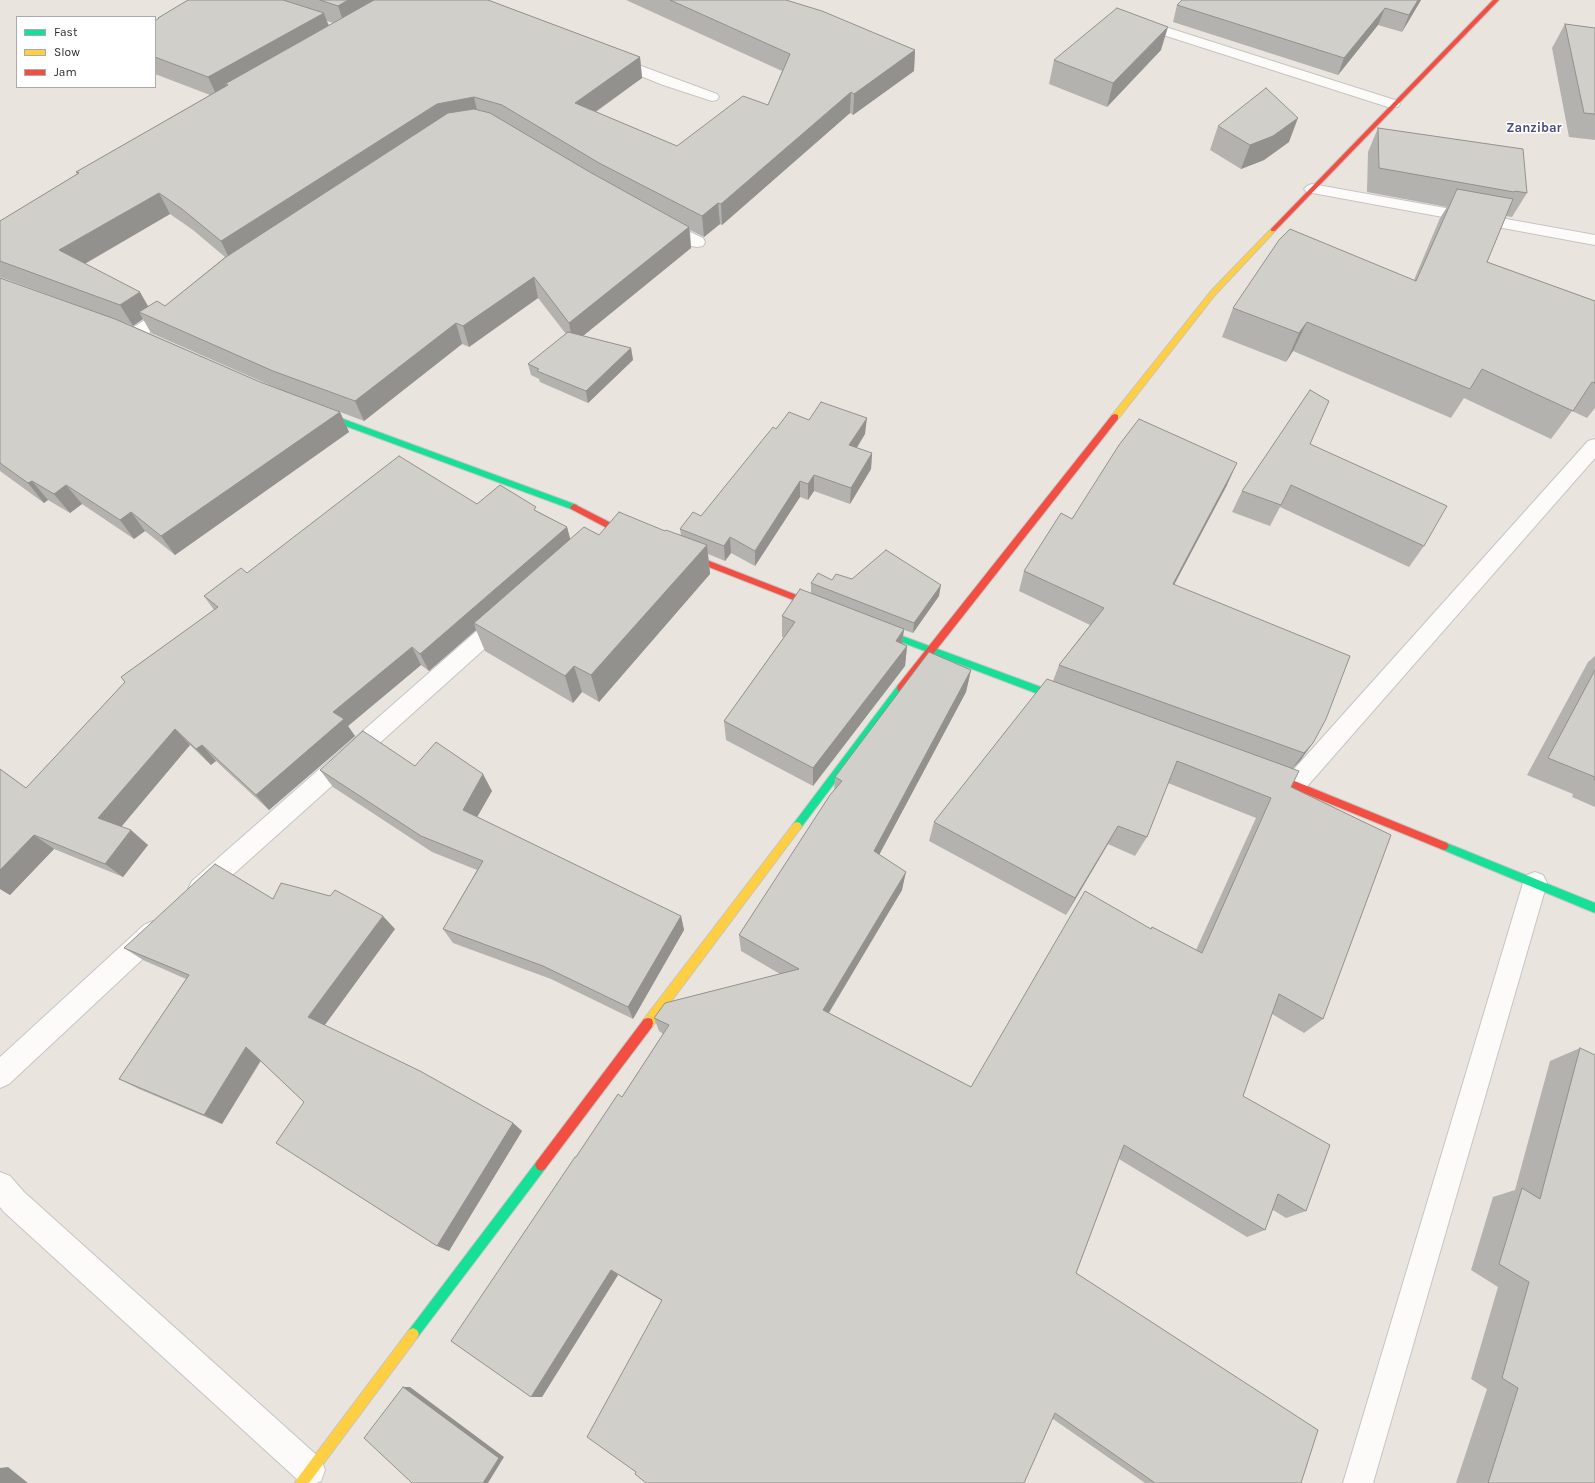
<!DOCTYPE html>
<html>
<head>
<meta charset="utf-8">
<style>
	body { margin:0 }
	#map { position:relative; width:1595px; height:1483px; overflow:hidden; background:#e9e5de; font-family:Karla,sans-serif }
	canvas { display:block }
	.legend { position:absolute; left:16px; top:16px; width:140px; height:72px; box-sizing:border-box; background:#fff; border:1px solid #aaa; margin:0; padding:5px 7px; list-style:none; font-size:12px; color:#2a2a2a }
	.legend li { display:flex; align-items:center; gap:8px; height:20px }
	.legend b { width:20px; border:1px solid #aaa }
</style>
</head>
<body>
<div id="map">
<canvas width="1595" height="1483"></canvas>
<ul class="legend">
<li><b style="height:5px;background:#16e098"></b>Fast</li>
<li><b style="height:5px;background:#ffcf43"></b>Slow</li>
<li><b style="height:5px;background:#f24e42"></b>Jam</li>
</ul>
</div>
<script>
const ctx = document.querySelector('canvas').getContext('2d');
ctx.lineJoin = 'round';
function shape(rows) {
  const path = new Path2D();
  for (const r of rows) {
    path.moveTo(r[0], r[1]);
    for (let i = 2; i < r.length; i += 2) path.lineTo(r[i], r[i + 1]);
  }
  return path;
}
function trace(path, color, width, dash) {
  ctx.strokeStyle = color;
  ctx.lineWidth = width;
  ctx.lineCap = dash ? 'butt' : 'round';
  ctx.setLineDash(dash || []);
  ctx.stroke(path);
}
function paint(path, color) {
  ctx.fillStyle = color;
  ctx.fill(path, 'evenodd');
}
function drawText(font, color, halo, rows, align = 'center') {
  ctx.font = font + ' Karla,sans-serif';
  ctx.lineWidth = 3;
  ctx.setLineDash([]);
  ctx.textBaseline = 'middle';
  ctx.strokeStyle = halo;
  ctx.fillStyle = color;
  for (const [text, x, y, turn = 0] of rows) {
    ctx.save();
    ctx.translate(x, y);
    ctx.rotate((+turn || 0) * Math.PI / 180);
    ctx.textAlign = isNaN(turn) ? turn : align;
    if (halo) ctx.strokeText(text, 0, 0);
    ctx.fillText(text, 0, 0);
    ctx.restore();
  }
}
const street = shape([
	[1137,18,1398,101,1400,104,1398,107,1388,107,1132,25,1130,22,1132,19,1137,18],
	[614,56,717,94,719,97,717,100,712,101,663,85,609,63,607,60,609,57,614,56],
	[1312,184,1595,235,1595,245,1307,192,1304,189,1307,186,1312,184],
	[664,220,703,238,705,242,703,246,697,247,691,246,658,228,656,225,658,222,664,220],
	[173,304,179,306,181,310,179,314,141,338,135,340,129,338,126,334,129,330,167,306,173,304],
	[1595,439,1595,458,1303,791,1295,794,1287,791,1284,784,1287,777,1588,441,1595,439],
	[503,612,510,614,513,620,510,626,208,897,200,900,192,897,188,889,192,881,496,614,503,612],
	[1535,872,1543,875,1547,883,1373,1483,1343,1483,1523,883,1527,875,1535,872],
	[153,921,162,925,165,933,162,941,9,1084,0,1088,0,1057,144,925,153,921],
	[0,1172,10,1176,24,1192,321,1459,325,1470,321,1481,316,1483,304,1483,299,1481,4,1212,0,1207,0,1172]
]);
const fast = shape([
	[316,409,577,505,578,507,574,510,571,509,313,414,312,412,316,409],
	[875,626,1068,697,1069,700,1068,703,1062,703,872,631,871,629,872,627,875,626],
	[901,684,904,685,905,688,904,691,800,829,797,830,794,829,792,826,794,823,898,685,901,684],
	[1444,842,1595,903,1595,913,1441,849,1439,846,1441,843,1444,842],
	[541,1159,545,1161,547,1165,545,1169,417,1338,413,1340,409,1338,407,1334,409,1330,537,1161,541,1159]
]);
const slow = shape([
	[1273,228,1275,229,1275,231,1215,295,1118,419,1112,419,1112,415,1211,291,1271,229,1273,228],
	[797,822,800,823,802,826,800,829,652,1027,648,1028,644,1027,643,1023,644,1019,794,823,797,822],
	[413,1328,417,1330,419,1334,417,1338,309,1483,295,1483,297,1479,409,1330,413,1328]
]);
const jam = shape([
	[1493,0,1499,0,1275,231,1271,231,1271,229,1493,0],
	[1115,414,1118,415,1118,419,904,691,898,691,897,688,898,685,1112,415,1115,414],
	[574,504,613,524,639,534,640,536,636,539,607,528,571,509,570,507,574,504],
	[681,550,825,606,826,608,822,611,819,610,678,555,677,553,678,551,681,550],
	[1265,769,1447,843,1449,846,1447,849,1444,850,1441,849,1262,776,1260,773,1262,770,1265,769],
	[648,1018,652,1019,653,1023,652,1027,545,1169,541,1171,537,1169,535,1165,537,1161,644,1019,648,1018]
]);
trace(street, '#c6c4c4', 2);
trace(fast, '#c6c4c4', 2);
trace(slow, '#c6c4c4', 2);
trace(jam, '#c6c4c4', 2);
paint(street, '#fcfbfa');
paint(fast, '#16e098');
paint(slow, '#ffcf43');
paint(jam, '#f24e42');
paint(shape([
	[188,0,488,0,640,57,642,78,596,112,677,146,768,105,782,71,626,0,786,0,915,50,914,71,853,115,850,113,722,225,720,224,704,237,690,230,691,248,583,336,631,348,633,360,588,403,540,382,539,379,531,375,528,364,566,334,538,298,469,347,462,344,364,421,340,412,349,432,175,555,145,531,134,539,82,504,70,513,48,500,44,503,0,471,0,278,87,309,0,277,0,221,77,174,76,172,210,95,155,74,155,21,158,19,158,18],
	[327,21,333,23,329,25],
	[170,214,193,230,225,257,165,306,148,306,85,264],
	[143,319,151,333,274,387,260,382,121,321,133,326],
	[1421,0,1402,32,1378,25,1338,75,1173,22,1177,5],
	[1565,24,1595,28,1595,140,1569,137,1552,48],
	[1161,50,1107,107,1049,84,1054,60],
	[1218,126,1289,142,1264,160,1241,169,1210,150],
	[1378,128,1527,193,1512,217,1506,216,1487,262,1595,301,1595,408,1587,418,1572,411,1551,439,1464,398,1451,418,1293,351,1286,362,1222,337,1233,308,1414,280,1440,218,1447,207,1367,192,1368,152],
	[809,420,865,434,857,448,872,453,871,469,850,504,814,491,808,500,800,497,755,566,731,553,725,561,708,554,710,574,599,702,582,692,573,703,485,651,476,630,429,671,421,665,348,726,355,736,269,810,216,761,211,765,190,745,121,827,148,845,123,877,54,849,10,895,0,889,0,769,26,788,125,682,121,677,214,610,204,596,247,573,477,504,537,511,567,527,570,539,599,535,665,531,681,535,680,529,701,516,776,429],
	[1310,444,1424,546,1409,567,1280,507,1270,526,1232,512,1242,491],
	[1227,485,1174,584,1313,743,1292,769,1291,787,1323,1019,1304,1033,1272,1014,1243,1096,1306,1211,1286,1218,1273,1210,1265,1230,1247,1237,1119,1159,1076,1273,1301,1483,1145,1483,1053,1419,636,1472,662,1301,618,1275,542,1397,576,1157,622,1097,663,1034,659,1031,654,1018,780,974,741,951,739,935,834,791,835,777,971,670,966,692,879,855,902,890,829,1013,971,1087,1152,927,1196,950,1256,818,1168,783,1147,837,1135,856,1108,844,1066,915,929,841,934,822,1053,681,1059,665,1090,625,1019,591,1024,571,1072,519],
	[852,579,939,596,913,633,904,630,902,643,907,646,905,666,813,786,726,740,724,721,784,637,782,637,782,616,811,593,811,583,832,580],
	[1595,656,1595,807,1572,797,1573,794,1527,775,1588,662],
	[415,766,492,791,477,817,681,916,684,930,633,1019,551,979,453,943,443,929,477,870,432,852,333,787,320,770],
	[273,899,395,929,324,1025,513,1123,522,1131,449,1251,304,1102,261,1061,222,1124,139,1089,119,1079,186,979,143,960,124,948],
	[1580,1048,1595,1483,1456,1483,1487,1389,1471,1379,1498,1287,1471,1270,1493,1197,1515,1190,1550,1061]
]), '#b4b2ae');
paint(shape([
	[348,0,390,0,345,26,338,6],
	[1418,0,1421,0,1402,32,1409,15],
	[1385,8,1378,25,1338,75,1344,58],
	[324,13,331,33,225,84,229,92,218,98,208,77],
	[1168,27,1161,50,1107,107,1113,83],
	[915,50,914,71,853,115,854,94],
	[640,57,642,78,578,124,575,103],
	[851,92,850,113,722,225,721,204],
	[474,97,479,119,231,262,221,241,437,104],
	[1298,118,1289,142,1264,160,1241,169,1250,145],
	[159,193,170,214,72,271,59,250],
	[718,203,720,224,704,237,702,216],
	[689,227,691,248,573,344,569,323],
	[534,277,538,298,469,347,463,326],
	[140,292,152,313,139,312,143,319,133,326,120,305],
	[1307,322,1293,351,1286,362,1299,333],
	[456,323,462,344,364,421,355,401],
	[631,348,633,360,588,403,586,391],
	[340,412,349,432,175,555,161,536],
	[867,418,865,434,848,461,849,445],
	[872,453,871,469,850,504,851,488],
	[1237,463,1227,485,1164,604,1173,584],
	[814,475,814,491,808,500,808,484],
	[32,481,48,500,44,503,28,483],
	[800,481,800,497,755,566,755,551],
	[66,485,82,504,70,513,54,494],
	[131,512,145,531,134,539,120,520],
	[567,527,572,546,474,623,476,630,429,671,420,654],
	[730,537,731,553,725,561,724,546],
	[707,545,710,574,599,702,591,675],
	[941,585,939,596,913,633,914,623],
	[904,629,901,649,896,641],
	[907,646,905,666,813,786,813,768],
	[412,647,421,665,348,726,355,736,269,810,256,795,333,712],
	[574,666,582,692,573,703,565,676],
	[971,670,966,692,871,870,874,851],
	[175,729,190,745,116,833,98,818],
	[1313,743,1300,761,1290,771,1304,753],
	[202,745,216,761,211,765,196,749],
	[483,774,492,791,472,826,463,810],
	[1118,826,1108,844,1066,915,1075,898],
	[131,830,148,845,123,877,105,864],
	[34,835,54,849,10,895,0,889,0,870],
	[906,872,902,890,822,1024,823,1010],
	[383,916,395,929,322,1029,308,1017],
	[681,916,684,930,633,1019,628,1007],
	[246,1047,262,1058,222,1124,204,1115],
	[513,1123,522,1131,449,1251,437,1246],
	[611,1270,618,1275,542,1397,531,1397],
	[403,1387,410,1387,504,1457,488,1483,483,1483],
	[8,1467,28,1483,0,1483,0,1468]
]), '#92918d');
const building = shape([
	[188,0,283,0,324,13,208,77,155,57,155,21,159,18,158,18,188,0],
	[320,0,348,0,338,6,320,0],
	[374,0,488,0,640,57,575,103,677,146,743,96,768,105,790,54,670,0,786,0,822,11,915,50,854,94,851,92,721,204,718,203,702,216,599,163,502,105,474,97,437,104,221,241,182,209,159,193,59,250,140,292,120,305,0,261,0,221,79,173,76,172,228,85,225,84,374,0],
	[1182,0,1418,0,1409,15,1385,8,1344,58,1177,5,1182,0],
	[1117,8,1168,27,1113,83,1054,60,1117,8],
	[1565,24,1595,28,1595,114,1584,113,1565,24],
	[1266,88,1298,118,1273,136,1250,145,1218,126,1266,88],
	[474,109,490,113,588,171,689,227,569,323,534,277,463,326,456,323,355,401,273,371,139,312,157,301,165,306,226,257,448,113,474,109],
	[1378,128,1523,149,1527,193,1515,191,1514,192,1379,168,1378,128],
	[1457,189,1513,199,1487,262,1595,301,1595,383,1592,382,1573,411,1482,369,1470,389,1307,322,1299,333,1233,308,1279,240,1290,229,1416,281,1457,189],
	[0,278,115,319,260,382,340,412,161,536,131,512,120,520,66,485,54,494,32,481,28,483,0,463,0,278],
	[568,332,631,348,586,391,537,371,539,369,528,364,568,332],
	[1310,390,1329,401,1310,444,1447,506,1424,546,1291,485,1281,505,1242,491,1310,390],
	[821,402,867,418,849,445,872,453,851,488,814,475,808,484,800,481,755,551,730,537,724,546,680,529,693,512,701,516,773,427,776,429,789,412,809,420,821,402],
	[1139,419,1237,463,1173,584,1350,656,1326,719,1313,743,1304,753,1059,665,1104,608,1024,571,1061,513,1072,519,1119,445,1139,419],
	[399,456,477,504,500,485,536,507,534,510,567,527,420,654,412,647,333,712,344,719,256,795,202,745,196,749,175,729,98,818,131,830,105,864,34,835,0,870,0,769,26,788,125,682,121,677,218,607,204,596,241,568,247,573,399,456],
	[619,512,665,531,666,530,707,545,591,675,574,666,565,676,474,623,584,527,599,535,619,512],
	[886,550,941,585,914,623,811,583,818,573,832,580,836,574,852,579,886,550],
	[800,589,904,629,896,641,907,646,813,768,724,721,795,622,782,616,800,589],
	[929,652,971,670,874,851,906,872,823,1010,971,1087,1085,891,1151,929,1152,927,1202,953,1271,798,1177,761,1147,837,1118,826,1075,898,934,822,1047,679,1299,771,1291,787,1391,835,1323,1019,1279,994,1243,1096,1330,1145,1306,1211,1278,1194,1265,1230,1124,1145,1076,1273,1318,1430,1301,1483,1155,1483,1055,1413,1024,1483,646,1483,635,1474,636,1472,587,1437,662,1300,611,1270,531,1397,451,1341,575,1157,576,1157,618,1094,622,1097,669,1025,654,1018,665,1003,799,969,739,935,830,795,842,781,835,777,929,652],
	[1595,670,1595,780,1594,780,1595,777,1548,758,1595,670],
	[363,731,415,766,436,742,483,774,463,810,681,916,628,1007,543,966,443,929,483,861,421,836,320,770,363,731],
	[215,864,273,899,281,883,330,896,335,890,383,916,308,1017,420,1071,513,1123,437,1246,276,1143,304,1102,246,1047,204,1115,119,1079,189,975,124,948,215,864],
	[1580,1048,1595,1055,1595,1483,1488,1483,1518,1388,1502,1378,1529,1282,1499,1264,1522,1188,1540,1199,1580,1048],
	[403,1387,499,1458,483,1483,412,1483,364,1438,403,1387]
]);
paint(building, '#d1cfca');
trace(building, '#92918d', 1);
drawText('bold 13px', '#464c7e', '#fff', [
	["Zanzibar",1534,128]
]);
</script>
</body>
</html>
